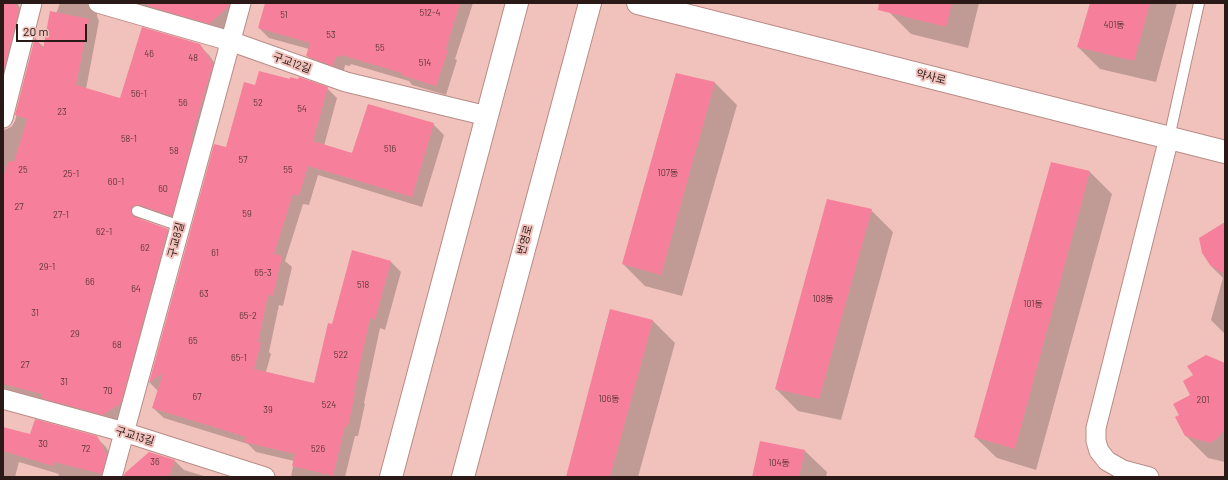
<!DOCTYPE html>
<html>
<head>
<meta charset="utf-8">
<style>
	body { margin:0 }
	#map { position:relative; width:1228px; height:480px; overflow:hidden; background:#f1c2bc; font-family:Barlow,sans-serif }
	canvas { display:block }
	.frame { position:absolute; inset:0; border:4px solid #2a1917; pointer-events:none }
	.scale { position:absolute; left:16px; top:24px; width:71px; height:18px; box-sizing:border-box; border:2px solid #2a1917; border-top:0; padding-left:5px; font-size:12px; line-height:14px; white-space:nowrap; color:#2a1917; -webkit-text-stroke:3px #f1c2bc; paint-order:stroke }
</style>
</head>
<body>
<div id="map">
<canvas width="1228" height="480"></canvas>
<div class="frame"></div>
<div class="scale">20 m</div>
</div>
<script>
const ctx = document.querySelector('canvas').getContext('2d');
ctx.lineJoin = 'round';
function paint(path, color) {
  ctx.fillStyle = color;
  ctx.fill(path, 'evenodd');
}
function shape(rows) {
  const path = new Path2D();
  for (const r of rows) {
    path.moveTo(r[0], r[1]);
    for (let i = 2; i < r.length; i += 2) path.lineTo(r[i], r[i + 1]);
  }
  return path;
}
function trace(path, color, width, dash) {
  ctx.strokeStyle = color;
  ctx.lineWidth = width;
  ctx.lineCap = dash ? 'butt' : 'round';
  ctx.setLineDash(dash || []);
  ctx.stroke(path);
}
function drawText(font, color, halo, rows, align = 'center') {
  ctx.font = font + ' Barlow,"Noto Sans KR",sans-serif';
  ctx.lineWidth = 4;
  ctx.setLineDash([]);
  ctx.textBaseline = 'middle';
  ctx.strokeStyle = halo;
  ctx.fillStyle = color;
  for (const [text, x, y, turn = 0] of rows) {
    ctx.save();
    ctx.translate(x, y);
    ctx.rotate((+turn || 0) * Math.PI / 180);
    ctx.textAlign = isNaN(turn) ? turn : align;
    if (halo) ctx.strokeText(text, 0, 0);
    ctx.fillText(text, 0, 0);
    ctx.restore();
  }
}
paint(shape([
	[3,3,17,3,28,21,3,119],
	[60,3,103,3,97,10,97,16,99,21,86,89,121,99,199,45,209,55,222,74,181,225,143,215,139,220,168,230,177,239,130,412,113,424,3,391,3,130,7,129,12,126,15,121,35,39,44,47],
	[125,3,246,3,238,17,219,33],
	[266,3,473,3,455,59,457,60,446,95,412,85,409,81,351,64,350,66,345,65,343,75,317,65,307,56,309,49,269,38,259,28],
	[892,3,979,3,968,48,911,34,889,12],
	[1091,3,1177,3,1156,82,1100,69,1078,47],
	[676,74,715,83,737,105,682,296,645,286,623,264],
	[256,87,327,88,337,98,324,146,353,154,433,124,444,135,422,207,318,175,309,205,303,204,285,261,292,267,283,306,279,305,269,352,271,354,266,372,315,384,333,325,390,261,401,272,385,330,380,328,364,403,365,404,358,436,355,436,345,477,291,477,294,461,256,452,248,444,164,418,153,408,159,392,150,383,215,145,227,148],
	[1052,163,1090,172,1112,194,1036,470,997,458,975,437],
	[871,210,893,232,841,420,798,411,776,389],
	[1225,223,1225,334,1211,320,1223,278,1210,265],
	[610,310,653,321,675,343,638,477,567,477],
	[1225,365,1225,462,1208,458,1186,436,1180,415,1192,395],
	[3,428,31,435,96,437,106,447,115,465,112,477,58,477,59,474,19,462,15,477,3,477],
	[805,451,827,472,826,477,753,477],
	[175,461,184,470,207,477,124,477]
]), '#0003');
paint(shape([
	[3,3,14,3,19,10,3,73],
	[149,3,230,3,228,7,209,24,148,6],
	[265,3,460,3,446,49,448,50,436,86,401,75,402,73,341,55,340,58,336,56,333,66,306,56,310,43,258,28],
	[879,3,952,3,946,27,878,10],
	[1090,3,1150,3,1134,61,1077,47],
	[50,11,89,19,76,85,120,98,142,27,200,44,213,64,191,138,193,138,172,216,139,205,133,206,131,209,132,215,135,217,168,229,121,403,103,415,41,398,42,394,3,384,3,178,8,161,14,162,27,119,15,115,35,37,43,49],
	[259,71,290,79,290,77,298,79,299,77,328,87,313,141,352,153,368,104,434,123,412,197,308,166,299,196,293,194,274,254,282,256,273,296,268,295,258,342,261,343,254,369,314,383,328,323,332,324,352,250,391,261,375,320,370,318,354,392,355,393,348,426,345,426,333,476,292,466,295,454,244,442,246,437,152,408,163,373,149,383,214,144,226,147,244,82,255,85],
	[676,73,715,82,661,275,622,264],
	[1051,162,1090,171,1015,449,974,437],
	[827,199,872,209,819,399,775,389],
	[1225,222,1225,275,1210,265,1202,253,1199,238],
	[610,309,653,320,610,477,566,477],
	[1206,355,1225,363,1225,428,1218,438,1210,443,1185,436,1175,417,1179,415,1173,404,1190,395,1183,381,1193,375,1187,366],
	[35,419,97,436,107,455,102,474,54,462,53,466,3,451,3,427,30,434],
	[760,441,805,450,799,477,752,477],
	[149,452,175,460,169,477,123,477,125,473]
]), '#f6809b');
const lane = shape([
	[1169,138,1199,3],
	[137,211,180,226]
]);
const street = shape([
	[98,3,230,41,346,82,487,116],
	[3,118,32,3],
	[3,399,124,432,265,477],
	[112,477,241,3],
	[1149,477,1123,470,1107,461,1099,451,1096,441,1096,428,1169,138]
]);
const secondary = shape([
	[638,3,1225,152],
	[391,477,517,3],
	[463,477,590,3]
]);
trace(lane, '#b88c86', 12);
trace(street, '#b88c86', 21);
trace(secondary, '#b88c86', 24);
trace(lane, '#fff', 10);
trace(street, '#fff', 19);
trace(secondary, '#fff', 22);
drawText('9px', '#5d3338', null, [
	["512-4",430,13],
	["51",284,15],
	["401동",1114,25],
	["53",331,35],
	["55",380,48],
	["46",149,54],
	["48",193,58],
	["514",425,63],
	["56-1",139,94],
	["56",183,103],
	["52",258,103],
	["54",302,109],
	["23",62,112],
	["58-1",129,139],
	["516",390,149],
	["58",174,151],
	["57",243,160],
	["25",23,170],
	["55",288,170],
	["107동",668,173],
	["25-1",71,174],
	["60-1",116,182],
	["60",163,189],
	["27",19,207],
	["59",247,214],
	["27-1",61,215],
	["62-1",104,232],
	["62",145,248],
	["61",215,253],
	["29-1",47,267],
	["65-3",263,273],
	["66",90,282],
	["518",363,285],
	["64",136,289],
	["63",204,294],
	["108동",823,299],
	["101동",1033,304],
	["31",35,313],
	["65-2",248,316],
	["29",75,334],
	["65",193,341],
	["68",117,345],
	["522",341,355],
	["65-1",239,358],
	["27",25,365],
	["31",64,382],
	["70",108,391],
	["67",197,397],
	["106동",609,399],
	["201",1203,400],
	["524",329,405],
	["39",268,410],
	["30",43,444],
	["72",86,449],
	["526",318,449],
	["36",155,462],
	["104동",779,463]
]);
drawText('11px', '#2a1917', '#f1c2bc', [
	["구교12길",292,63,20],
	["약사로",931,77,14],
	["구교8길",176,240,-75],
	["번영로",525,240,-75],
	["구교13길",135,436,17]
]);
</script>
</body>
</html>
